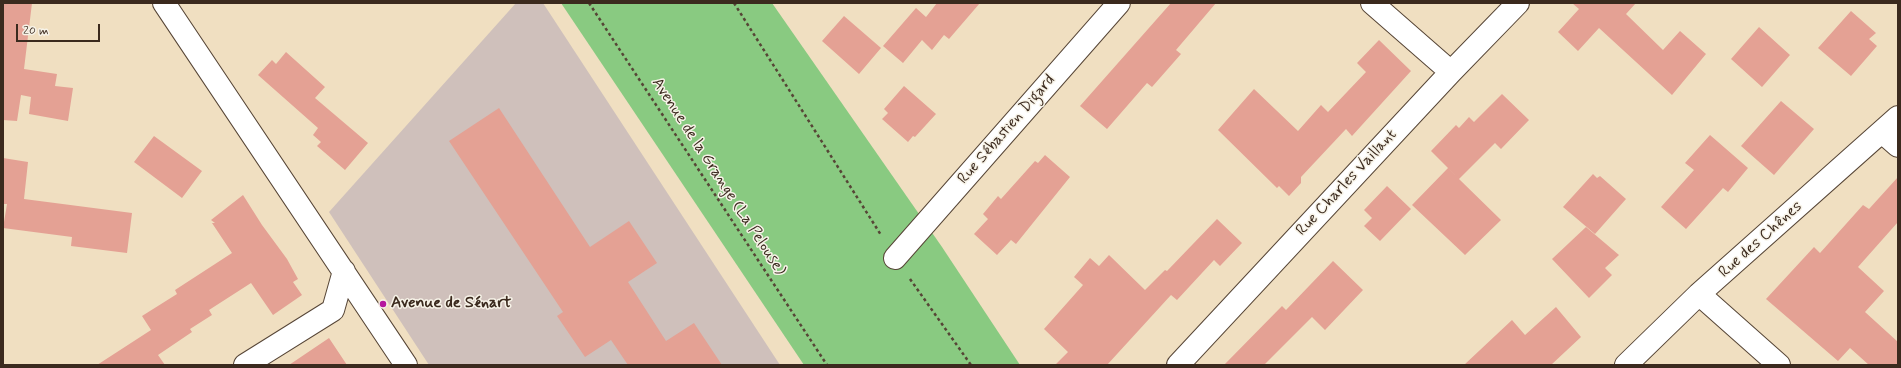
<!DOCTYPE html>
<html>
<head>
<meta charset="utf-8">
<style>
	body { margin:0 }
	#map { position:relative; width:1901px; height:368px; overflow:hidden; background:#f0dfc1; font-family:Mynerve,sans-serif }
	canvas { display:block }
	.frame { position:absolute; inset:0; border:4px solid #3b2a1e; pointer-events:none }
	.scale { position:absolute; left:16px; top:24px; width:84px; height:18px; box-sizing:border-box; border:2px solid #3b2a1e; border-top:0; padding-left:5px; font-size:12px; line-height:14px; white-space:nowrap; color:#3b2a1e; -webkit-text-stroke:3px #f7f3e8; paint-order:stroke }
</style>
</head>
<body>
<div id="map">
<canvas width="1901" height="368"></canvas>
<div class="frame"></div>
<div class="scale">20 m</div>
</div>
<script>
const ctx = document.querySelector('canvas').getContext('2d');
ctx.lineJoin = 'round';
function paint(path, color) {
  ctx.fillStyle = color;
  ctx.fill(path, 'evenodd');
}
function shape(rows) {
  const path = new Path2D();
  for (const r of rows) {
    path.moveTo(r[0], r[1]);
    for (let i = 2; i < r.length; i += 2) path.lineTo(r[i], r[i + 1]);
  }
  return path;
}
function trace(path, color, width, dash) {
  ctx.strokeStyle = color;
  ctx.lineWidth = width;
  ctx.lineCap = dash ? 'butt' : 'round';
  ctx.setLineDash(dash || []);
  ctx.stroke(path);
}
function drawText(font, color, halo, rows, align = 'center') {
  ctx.font = font + ' Mynerve,sans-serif';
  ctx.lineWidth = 3;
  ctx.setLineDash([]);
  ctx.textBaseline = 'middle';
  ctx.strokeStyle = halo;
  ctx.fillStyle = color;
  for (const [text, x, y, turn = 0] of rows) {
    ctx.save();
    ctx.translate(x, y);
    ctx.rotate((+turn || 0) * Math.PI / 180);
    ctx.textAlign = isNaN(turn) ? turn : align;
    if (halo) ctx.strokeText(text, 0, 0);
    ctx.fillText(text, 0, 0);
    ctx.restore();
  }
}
paint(shape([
	[516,3,543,3,780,365,429,365,329,212]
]), '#cfc0bb');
paint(shape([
	[561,3,772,3,942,247,1020,365,804,365]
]), '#89ca81');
paint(shape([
	[3,3,32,3,24,69,57,74,55,86,73,88,68,121,29,114,31,97,21,95,17,121,3,120],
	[937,3,980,3,949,39,944,35,932,50,922,40,903,63,883,46,916,8,926,17],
	[1171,3,1216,3,1176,50,1181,54,1152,87,1147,83,1107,129,1080,106],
	[1572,3,1636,3,1626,14,1663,50,1680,31,1706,54,1672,95,1599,28,1578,51,1558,32,1579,9],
	[1851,11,1876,33,1869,39,1877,46,1851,76,1818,48],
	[844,16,881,48,859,74,822,41],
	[1759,27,1790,55,1762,87,1731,59],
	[1379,40,1411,71,1352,136,1346,129,1301,177,1301,183,1289,196,1279,186,1277,188,1218,130,1254,89,1298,131,1321,105,1328,112,1366,72,1357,63],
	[286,52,325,87,315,98,368,143,345,170,317,146,321,142,313,135,318,128,258,75,272,60,276,64],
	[904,86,936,114,915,137,913,136,908,142,882,119,888,113,884,109],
	[1502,94,1529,120,1501,149,1495,143,1459,179,1501,220,1465,255,1412,205,1448,168,1455,175,1431,151,1456,125,1459,128,1469,117,1474,122],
	[1781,101,1814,129,1774,175,1741,146],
	[499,108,590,247,629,221,657,263,628,282,666,341,694,323,722,365,628,365,611,340,585,357,557,316,563,312,449,141],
	[1710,135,1748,168,1728,192,1723,188,1686,229,1661,207,1694,170,1685,163],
	[154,136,202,171,182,198,134,162],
	[1045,155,1070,177,1016,244,1011,240,997,255,974,234,988,219,983,214,998,196,1001,199,1035,161,1038,163],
	[3,158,28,162,24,199,132,213,127,253,71,246,72,237,3,228,7,204,3,204],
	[1593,174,1597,178,1600,176,1626,199,1595,234,1563,207],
	[1898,177,1898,222,1858,267,1884,291,1865,312,1898,342,1898,365,1869,365,1850,348,1838,361,1766,299,1814,247,1820,253,1863,205,1869,209],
	[1387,186,1411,209,1380,241,1364,226,1372,218,1364,210],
	[243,195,262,225,287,259,298,279,293,282,302,295,273,315,251,283,209,310,212,315,190,329,192,332,158,355,165,365,97,365,151,330,142,316,177,294,175,290,232,253,212,223,215,223,211,220],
	[1217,219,1242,243,1220,266,1214,260,1177,300,1171,295,1107,365,1055,365,1068,352,1044,329,1083,285,1074,277,1090,258,1099,266,1109,255,1145,290,1165,270,1167,271],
	[1586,227,1619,255,1605,268,1612,275,1589,298,1552,259],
	[1333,261,1363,290,1325,330,1312,317,1264,365,1224,365,1282,306,1286,310],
	[1556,307,1581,337,1551,365,1464,365,1512,320,1525,335],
	[329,338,347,365,289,365]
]), '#e4a194');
const minor = shape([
	[164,3,406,365],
	[1372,3,1451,72],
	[1882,132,1898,146],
	[895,258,1119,3],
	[1699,294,1779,365],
	[245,365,333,310,344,271],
	[1178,365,1451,72,1518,3],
	[1626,365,1699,294,1898,117]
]);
trace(minor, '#564536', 24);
trace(shape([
	[589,3,827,365],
	[734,3,881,235],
	[910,279,971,365]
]), '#564536', 2.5, [3, 3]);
trace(minor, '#fff', 22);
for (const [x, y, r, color] of [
	[383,304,4,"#b5179e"]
]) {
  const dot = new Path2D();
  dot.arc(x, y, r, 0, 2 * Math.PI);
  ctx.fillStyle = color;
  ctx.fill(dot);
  trace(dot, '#f7f3e8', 1.5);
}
drawText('16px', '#3b2a1e', '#f7f3e8', [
	["Rue Sébastien Digard",1007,130,-49],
	["Avenue de la Grange (La Pelouse)",718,177,57],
	["Rue Charles Vaillant",1347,183,-47],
	["Rue des Chênes",1761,240,-42]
]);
drawText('bold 16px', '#3b2a1e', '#f7f3e8', [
	["Avenue de Sénart",391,304]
], 'left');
</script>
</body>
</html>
